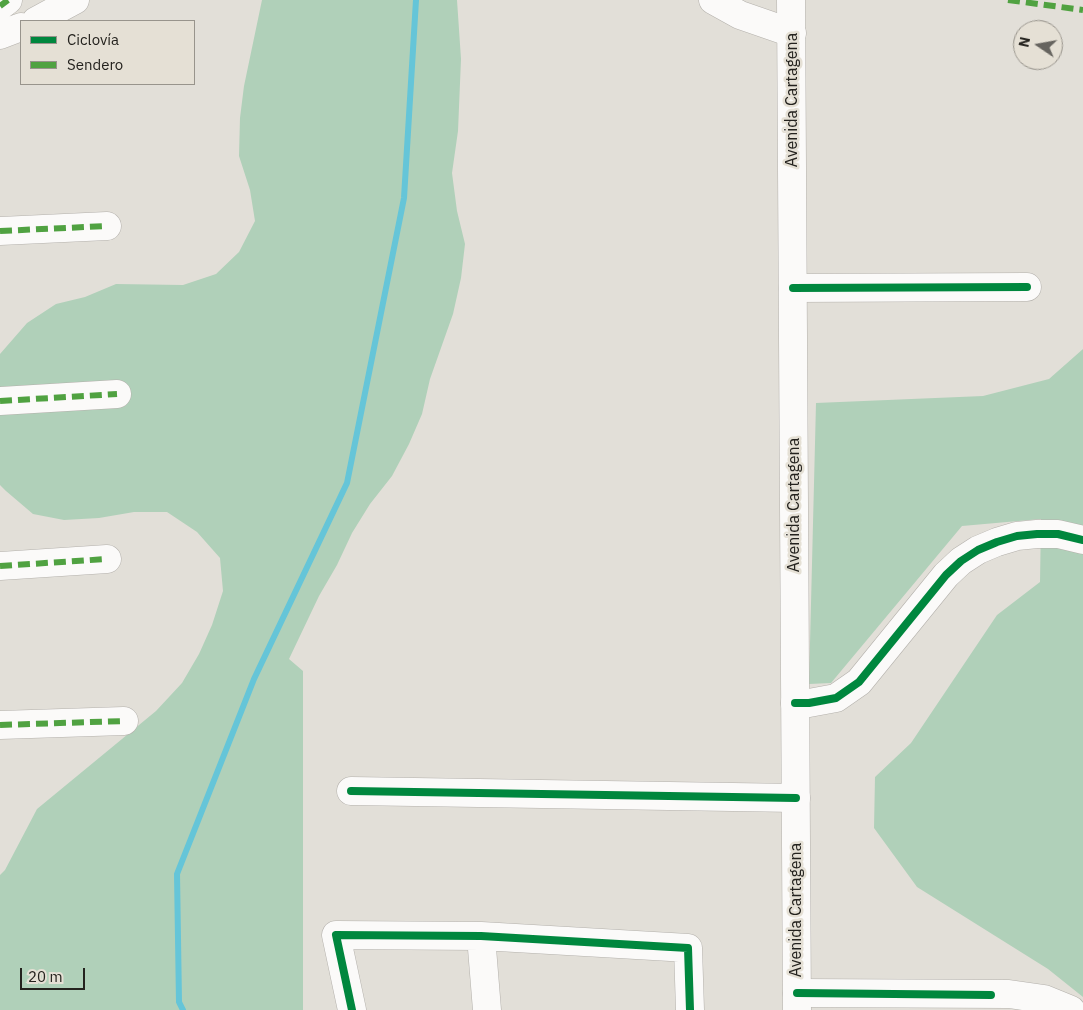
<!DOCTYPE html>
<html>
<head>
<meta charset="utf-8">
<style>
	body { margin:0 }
	#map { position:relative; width:1083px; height:1010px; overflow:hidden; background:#e2dfd8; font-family:"IBM Plex Sans",sans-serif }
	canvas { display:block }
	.legend { position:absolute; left:20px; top:20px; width:175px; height:65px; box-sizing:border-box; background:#e5e0d5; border:1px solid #98948c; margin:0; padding:6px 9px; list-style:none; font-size:15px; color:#24221e }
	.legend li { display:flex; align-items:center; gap:10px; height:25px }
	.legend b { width:25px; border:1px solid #98948c }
	.north { position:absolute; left:1013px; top:20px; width:50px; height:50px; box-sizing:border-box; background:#e5e0d5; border:1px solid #98948c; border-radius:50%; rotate:282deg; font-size:14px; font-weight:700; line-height:20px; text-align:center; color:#24221e }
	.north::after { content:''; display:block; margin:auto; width:18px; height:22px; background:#66645f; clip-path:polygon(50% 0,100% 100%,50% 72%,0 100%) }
	.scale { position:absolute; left:20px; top:968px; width:65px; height:22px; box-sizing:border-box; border:2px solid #24221e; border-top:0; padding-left:6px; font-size:15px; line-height:18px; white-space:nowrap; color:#24221e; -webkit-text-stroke:4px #e5e0d5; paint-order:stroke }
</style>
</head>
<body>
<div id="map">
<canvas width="1083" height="1010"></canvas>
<ul class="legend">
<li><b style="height:6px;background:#00873e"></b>Ciclovía</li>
<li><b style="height:6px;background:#50a241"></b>Sendero</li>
</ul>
<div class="north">N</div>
<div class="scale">20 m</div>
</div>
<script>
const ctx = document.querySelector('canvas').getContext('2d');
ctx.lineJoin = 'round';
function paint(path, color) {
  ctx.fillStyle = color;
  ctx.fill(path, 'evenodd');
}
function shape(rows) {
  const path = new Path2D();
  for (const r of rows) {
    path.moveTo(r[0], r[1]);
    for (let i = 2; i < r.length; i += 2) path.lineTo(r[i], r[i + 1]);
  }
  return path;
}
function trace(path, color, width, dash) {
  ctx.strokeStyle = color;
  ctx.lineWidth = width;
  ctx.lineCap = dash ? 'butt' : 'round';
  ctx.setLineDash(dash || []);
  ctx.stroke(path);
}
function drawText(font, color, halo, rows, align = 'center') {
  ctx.font = font + ' "IBM Plex Sans",sans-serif';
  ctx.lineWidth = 5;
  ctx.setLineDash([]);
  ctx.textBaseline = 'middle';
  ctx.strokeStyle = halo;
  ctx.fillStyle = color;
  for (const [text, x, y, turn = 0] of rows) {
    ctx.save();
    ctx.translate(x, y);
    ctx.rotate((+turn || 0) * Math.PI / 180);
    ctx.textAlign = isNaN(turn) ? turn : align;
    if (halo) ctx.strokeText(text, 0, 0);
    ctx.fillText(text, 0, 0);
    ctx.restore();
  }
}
paint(shape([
	[262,0,457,0,461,59,458,131,452,173,457,211,465,244,461,278,453,314,430,379,422,414,409,444,392,476,370,504,352,533,337,565,319,596,289,659,303,671,303,1010,0,1010,0,875,5,870,37,809,156,711,182,683,199,654,212,625,223,591,220,558,197,532,167,512,134,512,99,518,64,520,33,514,6,491,0,485,0,354,27,323,56,304,85,297,116,284,183,285,216,274,239,252,255,221,250,190,239,156,240,118,244,86],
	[1083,349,1083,997,1048,969,917,887,874,828,875,777,911,743,997,615,1040,582,1041,519,962,526,831,683,809,684,816,403,983,396,1049,379]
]), '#b0d0b9');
trace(shape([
	[183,1010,179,1002,177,874,254,679,347,483,404,198,416,0]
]), '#65c5d8', 6);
const minor = shape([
	[713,0,740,15,792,33],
	[0,6,8,0],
	[36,21,75,0],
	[0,35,21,27],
	[0,231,107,226],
	[793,288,1027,287],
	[0,401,117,394],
	[0,566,107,559],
	[795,703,809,703,836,698,859,682,946,575,961,561,978,550,997,542,1017,536,1037,534,1058,534,1083,540],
	[0,725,124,721],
	[351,791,796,798],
	[481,936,487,1010],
	[797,993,1009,994,1044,999,1071,1010],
	[352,1010,336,935,481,936,688,948,690,1010]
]);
const major = shape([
	[791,0,797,1010]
]);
trace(minor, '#b3b0ab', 29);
trace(major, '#b3b0ab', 29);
trace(minor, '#fbfaf9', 28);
trace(major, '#fbfaf9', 28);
trace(shape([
	[1008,0,1083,10],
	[0,6,8,0],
	[0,231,107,226],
	[0,401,117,394],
	[0,566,107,559],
	[0,725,124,721]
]), '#50a241', 6, [12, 6]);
trace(shape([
	[793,288,1027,287],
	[795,703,809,703,836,698,859,682,946,575,961,561,978,550,997,542,1017,536,1037,534,1058,534,1083,540],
	[351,791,796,798],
	[797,993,991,995],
	[352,1010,336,935,481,936,688,948,690,1010]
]), '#00873e', 8);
drawText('16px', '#24221e', '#e5e0d5', [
	["Avenida Cartagena",792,100,-90],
	["Avenida Cartagena",794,505,-90],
	["Avenida Cartagena",796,910,-90]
]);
</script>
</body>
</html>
